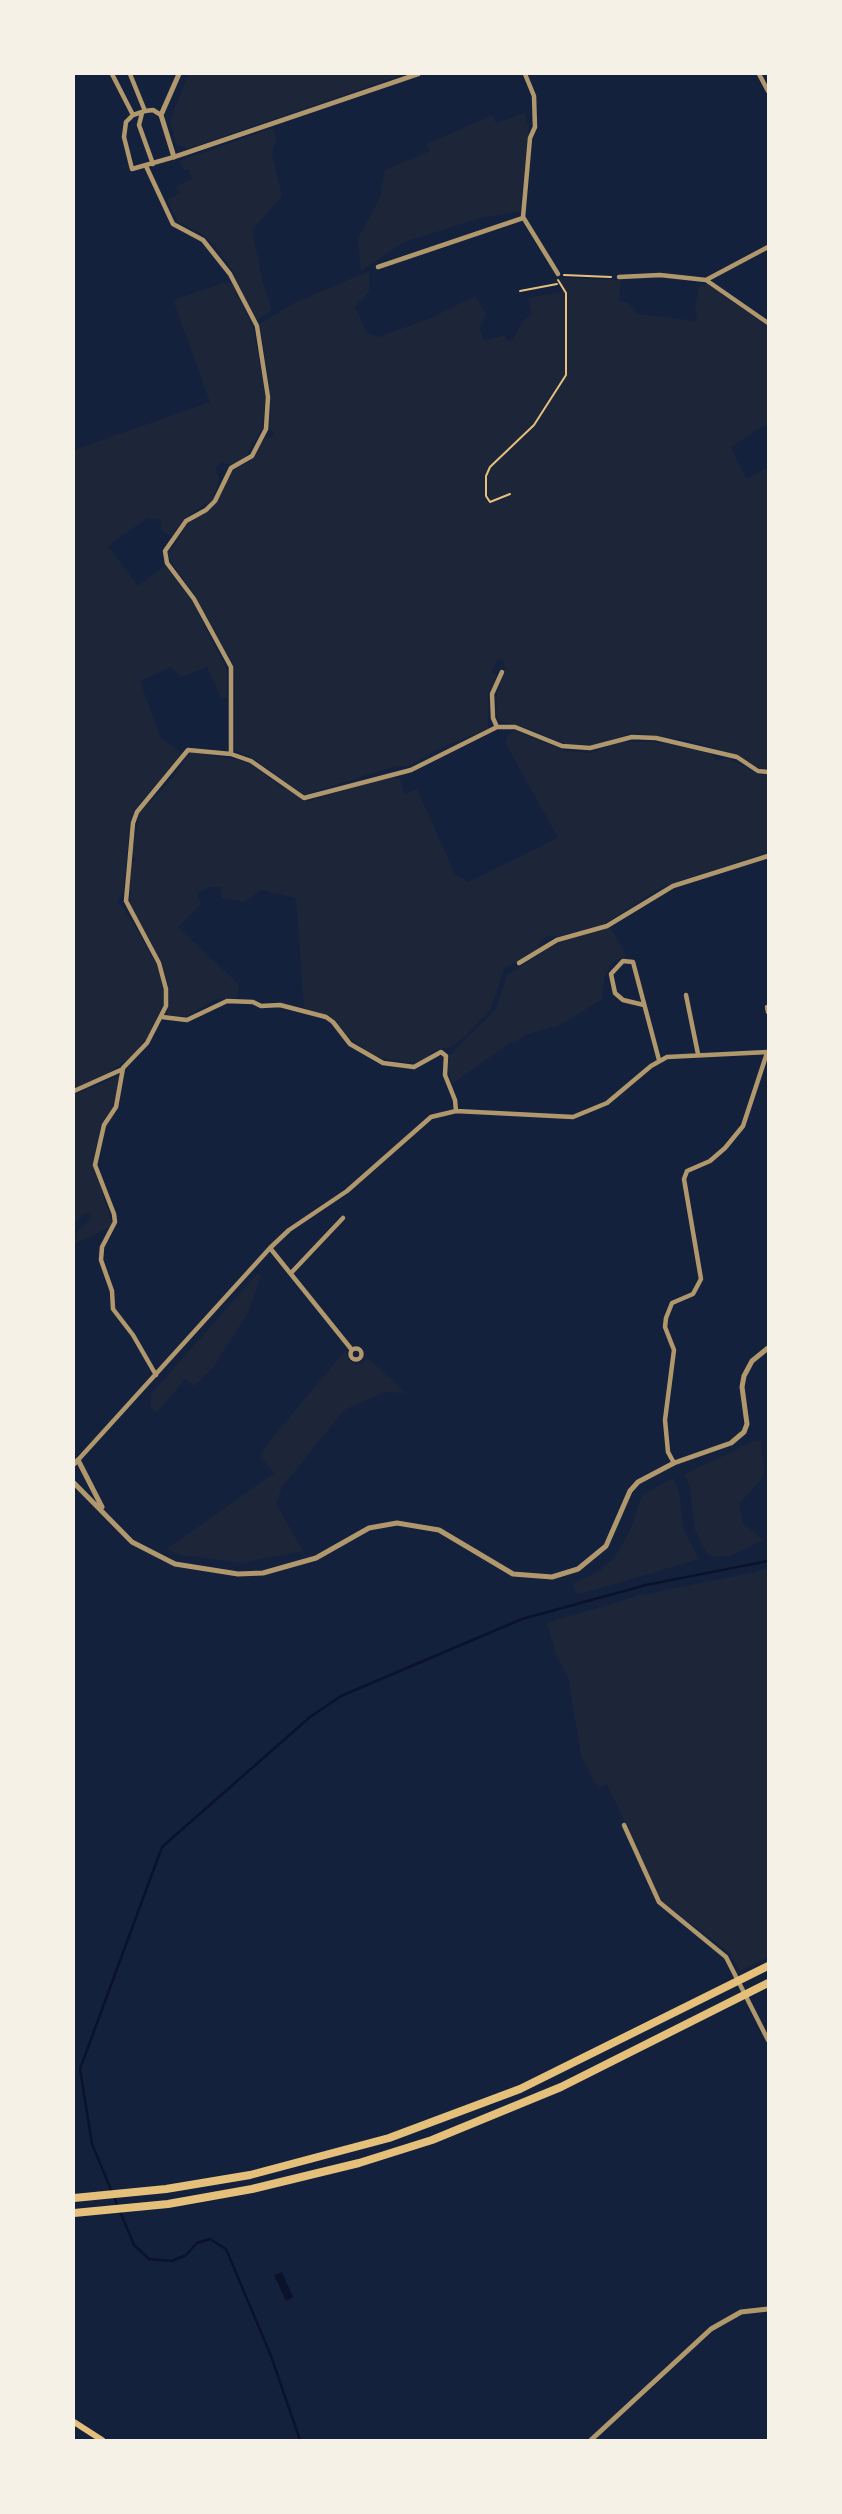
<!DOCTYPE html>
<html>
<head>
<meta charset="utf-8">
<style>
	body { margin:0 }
	#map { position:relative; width:842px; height:2514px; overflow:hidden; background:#14213d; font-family:"Exo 2",sans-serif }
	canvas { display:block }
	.frame { position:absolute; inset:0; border:75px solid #f6f1e7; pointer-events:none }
</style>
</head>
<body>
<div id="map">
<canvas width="842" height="2514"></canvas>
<div class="frame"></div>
</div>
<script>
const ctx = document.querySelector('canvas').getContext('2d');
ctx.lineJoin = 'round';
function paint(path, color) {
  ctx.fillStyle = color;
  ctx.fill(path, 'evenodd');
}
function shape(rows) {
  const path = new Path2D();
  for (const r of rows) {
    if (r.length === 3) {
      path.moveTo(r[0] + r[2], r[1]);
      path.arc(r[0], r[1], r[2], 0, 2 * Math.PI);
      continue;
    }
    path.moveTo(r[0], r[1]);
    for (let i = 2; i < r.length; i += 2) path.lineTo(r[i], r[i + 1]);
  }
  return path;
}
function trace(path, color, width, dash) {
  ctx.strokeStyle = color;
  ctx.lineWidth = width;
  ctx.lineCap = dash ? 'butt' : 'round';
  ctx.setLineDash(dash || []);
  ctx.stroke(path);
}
paint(shape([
	[189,74,405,74,187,149,176,144,170,120],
	[525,113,525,121,529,124,520,211,477,219,404,242,361,271,358,238,380,198,385,170,430,151,427,144,492,115,496,123],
	[273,128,276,140,272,155,282,196,252,230,263,283,272,310,256,321,243,297,233,271,217,249,202,234,178,222,167,200,180,193,176,186,192,179,188,169,184,170,179,161],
	[369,271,369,292,355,307,367,333,379,337,433,317,475,296,486,314,480,328,484,341,505,335,506,340,512,341,523,321,532,313,528,298,562,292,559,278,621,280,619,301,629,303,638,314,697,321,695,307,699,286,707,284,768,326,768,423,731,447,746,479,768,467,768,769,759,768,735,754,686,740,633,733,592,745,566,744,521,726,500,721,496,713,497,693,505,671,504,662,498,659,491,672,497,676,488,694,488,729,445,746,408,766,395,766,304,795,253,758,234,750,235,687,232,663,195,597,167,555,190,520,213,508,233,470,250,461,266,437,272,438,274,433,269,427,271,400,260,324,294,303],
	[227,282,232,284,253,327,266,396,263,427,245,457,231,465,221,462,216,468,219,481,213,499,182,520,172,536,161,530,161,520,147,518,108,546,138,586,166,565,192,601,227,670,227,698,221,698,207,667,181,677,171,667,140,681,161,738,182,753,134,811,130,822,123,892,117,902,125,910,157,965,164,989,163,1005,146,1039,134,1054,104,1077,74,1088,74,450,210,402,173,300],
	[515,730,565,751,591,753,617,742,657,742,707,751,716,760,728,758,760,775,768,775,768,852,662,887,604,924,557,937,548,936,540,941,538,949,504,969,491,1008,466,1036,451,1047,433,1051,425,1061,416,1063,374,1057,348,1037,335,1019,304,1008,296,898,261,890,244,902,222,898,220,887,210,887,197,893,201,904,178,927,232,978,239,986,236,998,216,999,185,1017,167,1015,169,990,162,962,130,905,131,862,135,860,132,853,140,812,173,778,191,752,249,762,280,786,308,801,385,778,400,778,404,794,417,789,455,874,468,882,558,838,505,742,508,735],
	[611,928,626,955,611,964,604,978,602,999,561,1025,525,1035,514,1044,511,1042,452,1084,447,1067,450,1055,496,1009,507,975,560,941],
	[119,1076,113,1106,101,1124,93,1164,112,1222,111,1227,74,1244,77,1236,75,1233,92,1218,87,1212,74,1223,74,1095],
	[257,1274,261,1276,248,1313,213,1368,194,1386,185,1379,157,1413,151,1408,151,1394],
	[345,1351,348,1359,355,1365,364,1363,367,1357,406,1393,385,1392,344,1410,282,1487,276,1504,303,1551,242,1563,181,1555,167,1549,274,1473,260,1457,267,1444],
	[756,1440,761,1441,764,1472,761,1480,739,1504,743,1523,764,1540,730,1556,712,1557,706,1552,695,1530,690,1487,685,1474],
	[673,1478,679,1491,683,1528,699,1559,577,1595,572,1584,599,1571,614,1558,629,1533,642,1495],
	[768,1569,768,1957,740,1971,727,1951,661,1901,607,1784,598,1788,581,1756,568,1676,557,1658,547,1623,637,1596]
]), '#1d2539');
paint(shape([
	[282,2272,293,2297,286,2301,274,2275]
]), '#0b132b');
trace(shape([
	[300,2440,271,2356,226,2249,210,2239,197,2243,186,2255,172,2261,149,2259,134,2245,92,2144,80,2069,162,1847,310,1717,341,1696,522,1619,646,1585,768,1561]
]), '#0b132b', 2.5);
trace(shape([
	[564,275,611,277],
	[520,291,557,284],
	[510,494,490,502,486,496,486,476,490,467,534,425,566,375,566,293,558,280]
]), '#e5c07b', 2);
trace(shape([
	[112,74,133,115],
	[130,74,145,111],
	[525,74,534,96,535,127,530,138,523,217,558,274],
	[759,74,768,91],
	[142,113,139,125,153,164],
	[161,115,153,110,145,111,133,115,126,122,124,137,132,169,174,157],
	[146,166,173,224,203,240,230,274,257,326,268,397,266,429,252,456,231,468,215,501,206,510,186,521,165,551,167,563,194,599,231,667,231,754],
	[378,267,523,218],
	[619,277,660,275,706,280,768,323],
	[706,280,768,247],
	[497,727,493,718,492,694,502,672],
	[519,963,557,940,607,926,673,886,768,856],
	[686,995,698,1054],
	[644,1005,623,1000,615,993,611,974,623,961,633,962,659,1060],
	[767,1007,768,1012],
	[162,1017,187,1020,227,1001,253,1002,261,1006,280,1005,326,1017,333,1022,350,1044,383,1063,414,1067,441,1052,446,1056,445,1075,455,1100,456,1111],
	[74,1091,123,1069],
	[270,1248,352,1350],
	[291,1273,343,1218],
	[356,1354,5.5],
	[156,1375,133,1335,113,1309,112,1291,101,1260,102,1247,115,1222,114,1214,95,1165,104,1125,116,1107,123,1068,147,1043,166,1006,166,989,159,963,126,901,133,823,137,812,188,750,231,754,251,761,304,798,411,770,497,727,515,727,562,746,590,748,632,737,656,738,737,757,758,771,768,772],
	[78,1460,270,1248,289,1230,347,1191,431,1117,456,1111,573,1117,607,1103,651,1066,667,1057,768,1052],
	[674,1463,668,1452,665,1420,674,1350,665,1327,666,1318,672,1303,693,1294,701,1279,684,1179,687,1171,710,1161,725,1148,743,1126,767,1053],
	[624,1825,659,1902,726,1957,768,2040]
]), '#b1986c', 4.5);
trace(shape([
	[179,74,161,115,174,157,418,74],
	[74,1464,78,1460,102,1507],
	[74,1483,132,1542,175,1564,238,1574,263,1573,316,1558,369,1528,397,1523,439,1530,513,1574,552,1577,578,1569,606,1546,630,1491,638,1482,674,1463,731,1443,744,1432,747,1424,742,1387,744,1376,752,1361,768,1348],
	[591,2440,711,2329,741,2312,768,2309]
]), '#b1986c', 5);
trace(shape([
	[74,2422,102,2440]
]), '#e5c07b', 6);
trace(shape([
	[74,2198,166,2189,250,2175,389,2138,520,2089,768,1966],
	[74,2213,168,2204,252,2189,359,2163,432,2140,561,2087,768,1983]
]), '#e5c07b', 8);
</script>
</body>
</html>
